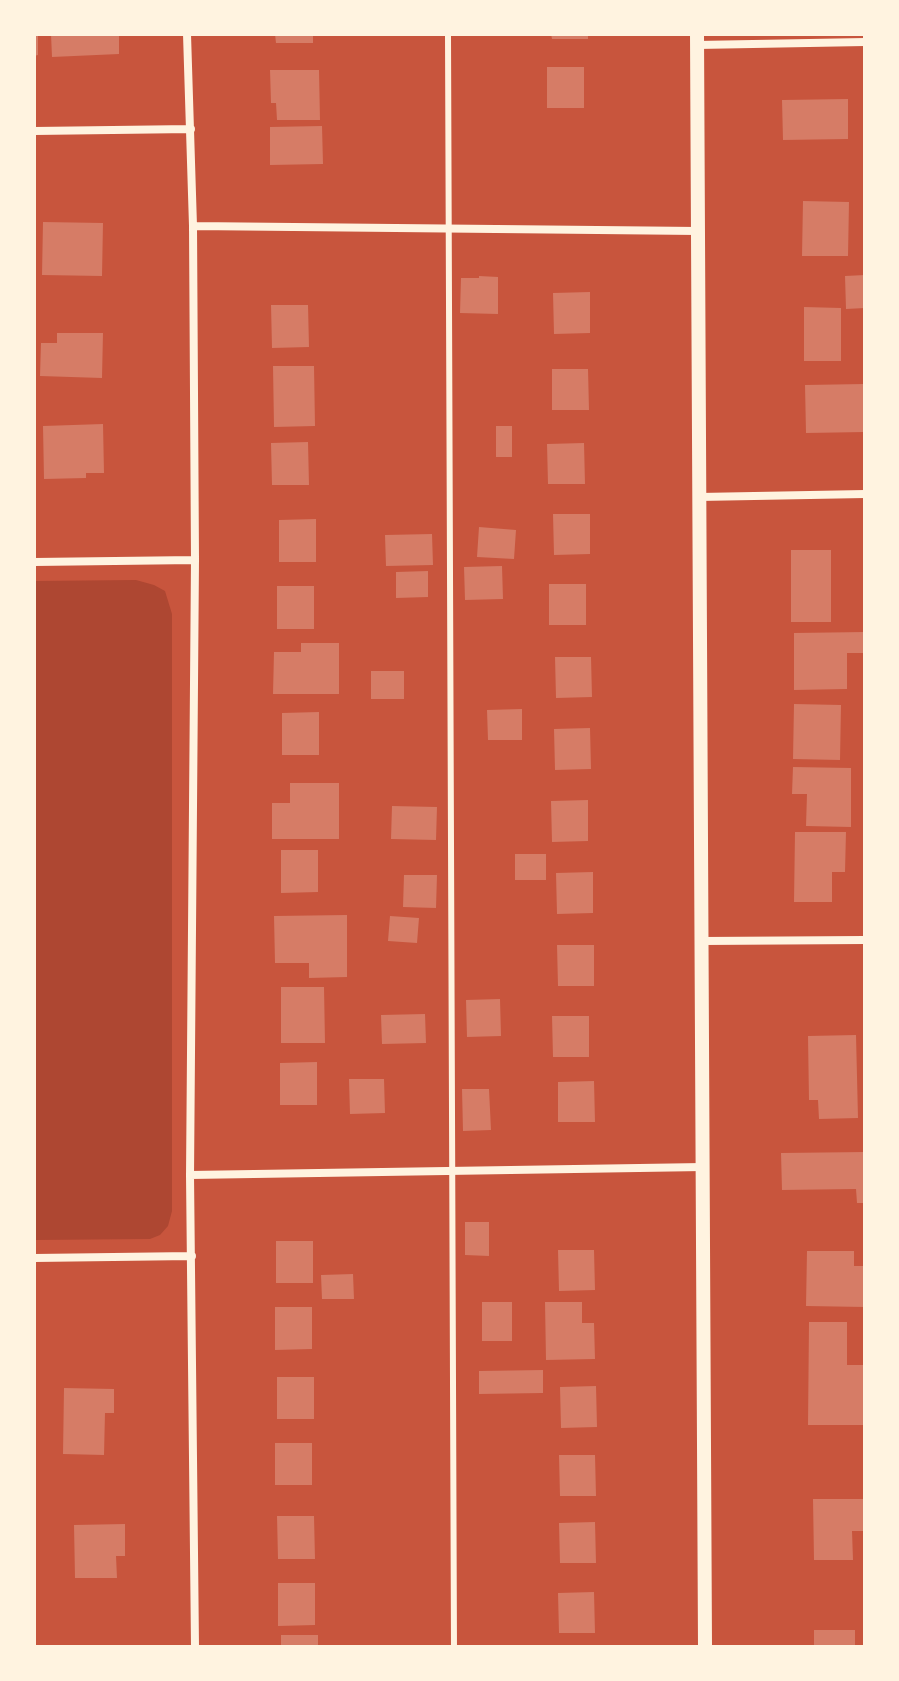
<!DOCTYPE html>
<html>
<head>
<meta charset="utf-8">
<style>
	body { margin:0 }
	#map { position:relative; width:899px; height:1681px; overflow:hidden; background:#c8553d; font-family:"Space Grotesk",sans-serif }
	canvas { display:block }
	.frame { position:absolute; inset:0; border:36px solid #fff3e0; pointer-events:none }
</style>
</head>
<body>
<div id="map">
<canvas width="899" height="1681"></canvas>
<div class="frame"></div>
</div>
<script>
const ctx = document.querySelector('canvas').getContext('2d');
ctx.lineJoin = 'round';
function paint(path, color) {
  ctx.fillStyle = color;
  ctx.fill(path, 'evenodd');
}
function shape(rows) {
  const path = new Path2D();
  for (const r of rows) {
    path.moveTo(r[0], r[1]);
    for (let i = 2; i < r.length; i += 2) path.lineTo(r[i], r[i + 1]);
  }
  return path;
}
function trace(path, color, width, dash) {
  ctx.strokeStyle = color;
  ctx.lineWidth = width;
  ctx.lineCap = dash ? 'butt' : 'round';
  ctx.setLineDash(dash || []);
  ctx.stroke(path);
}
paint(shape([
	[136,580,154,585,165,591,172,614,172,1211,168,1226,160,1235,150,1239,34,1240,34,581]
]), '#ae4732');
paint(shape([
	[34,34,38,34,38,55,34,56],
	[51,34,119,34,119,54,52,57],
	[275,34,313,34,313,43,276,43],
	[551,34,588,34,588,39,552,39],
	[547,67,584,67,584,108,547,108],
	[270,70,319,70,320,120,277,120,276,103,271,103],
	[848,99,848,139,783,140,782,100],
	[322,126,323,164,270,165,270,127],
	[803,201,849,202,848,256,802,256],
	[43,222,103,223,102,276,42,275],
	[865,275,865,308,846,309,845,276],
	[479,276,498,277,498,314,460,313,461,278,479,278],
	[590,292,590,333,554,334,553,293],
	[271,305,308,305,309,347,272,348],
	[804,307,841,308,841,361,804,361],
	[57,333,103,333,102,378,40,376,41,343,57,343],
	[273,366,314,366,315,426,274,427],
	[552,369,588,369,589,410,552,410],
	[864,384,865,432,806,433,805,385],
	[103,424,104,473,86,473,86,478,44,479,43,426],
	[496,426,512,426,512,457,496,457],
	[308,442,309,485,272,485,271,443],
	[584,443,585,484,548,484,547,444],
	[553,514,590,514,590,554,554,555],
	[316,519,316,562,279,562,279,520],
	[479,527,516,530,514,559,477,557],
	[432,534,433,565,386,566,385,535],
	[791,550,831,550,831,622,791,622],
	[502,566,503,599,465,600,464,567],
	[428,571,428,597,396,598,396,572],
	[549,584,586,584,586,625,549,625],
	[277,586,314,586,314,629,277,629],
	[865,632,865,653,847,653,847,689,794,690,794,633],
	[301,643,339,643,339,694,273,694,274,652,301,652],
	[555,657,591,657,592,697,556,698],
	[371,671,404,671,404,699,371,699],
	[794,704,841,705,840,760,793,759],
	[522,709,522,740,488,740,487,710],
	[319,712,319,755,282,755,282,713],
	[590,728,591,769,555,770,554,729],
	[793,767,851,768,851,827,806,826,807,794,792,794],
	[290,783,339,783,339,839,272,839,272,803,290,803],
	[588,800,588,841,552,842,551,801],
	[392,806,437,807,436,840,391,839],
	[795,832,846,832,845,872,832,872,832,902,794,902],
	[281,850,318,850,318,892,281,893],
	[515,854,546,854,546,880,515,880],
	[593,872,593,913,557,914,556,873],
	[404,875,437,875,436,908,403,907],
	[347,915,347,977,309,978,309,963,275,963,274,916],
	[390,916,419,918,417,943,388,941],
	[557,945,594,945,594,986,558,986],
	[281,987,324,987,325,1043,281,1043],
	[500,999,501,1036,467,1037,466,1000],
	[425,1014,426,1043,382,1044,381,1015],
	[552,1016,589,1016,589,1057,553,1057],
	[856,1035,858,1118,819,1119,818,1100,809,1100,808,1036],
	[317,1062,317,1105,280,1105,280,1063],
	[349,1079,384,1079,385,1113,350,1114],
	[594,1081,595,1122,558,1122,558,1082],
	[462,1089,489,1089,491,1130,463,1131],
	[865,1152,865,1203,857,1203,856,1189,782,1190,781,1153],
	[465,1222,489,1222,489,1256,465,1255],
	[276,1241,313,1241,313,1283,276,1283],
	[558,1250,594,1250,595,1290,559,1291],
	[807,1251,854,1251,854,1266,865,1266,865,1307,806,1306],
	[353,1274,354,1299,322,1299,321,1275],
	[482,1302,512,1302,512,1341,482,1341],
	[545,1302,582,1302,582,1323,594,1323,595,1359,546,1360],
	[275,1307,312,1307,312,1349,275,1350],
	[809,1322,847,1322,847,1365,864,1365,863,1425,808,1425],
	[543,1370,543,1393,479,1394,479,1371],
	[277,1377,314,1377,314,1419,277,1419],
	[596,1386,597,1427,561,1428,560,1387],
	[64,1388,114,1389,114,1413,105,1413,104,1455,63,1454],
	[275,1443,312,1443,312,1485,275,1485],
	[559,1455,595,1455,596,1496,560,1496],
	[813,1499,865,1499,865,1531,852,1531,853,1560,814,1560],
	[277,1516,314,1516,315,1559,278,1559],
	[595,1522,596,1563,560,1563,559,1523],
	[125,1524,125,1556,116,1556,117,1578,75,1578,74,1525],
	[278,1583,315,1583,315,1625,278,1626],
	[594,1592,595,1633,559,1633,558,1593],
	[814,1630,855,1630,855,1647,814,1647],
	[281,1635,318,1635,318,1647,281,1647]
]), '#d67c66');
trace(shape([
	[448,34,454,1647]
]), '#fff3e0', 6);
trace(shape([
	[187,34,193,226,195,560,190,1175,195,1647],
	[697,45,865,42],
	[34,131,191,129],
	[193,226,698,231],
	[699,497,865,494],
	[34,562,195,560],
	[702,941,865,940],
	[190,1175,703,1167],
	[34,1258,192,1256]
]), '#fff3e0', 8);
trace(shape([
	[697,34,705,1647]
]), '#fff3e0', 14);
</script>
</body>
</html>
